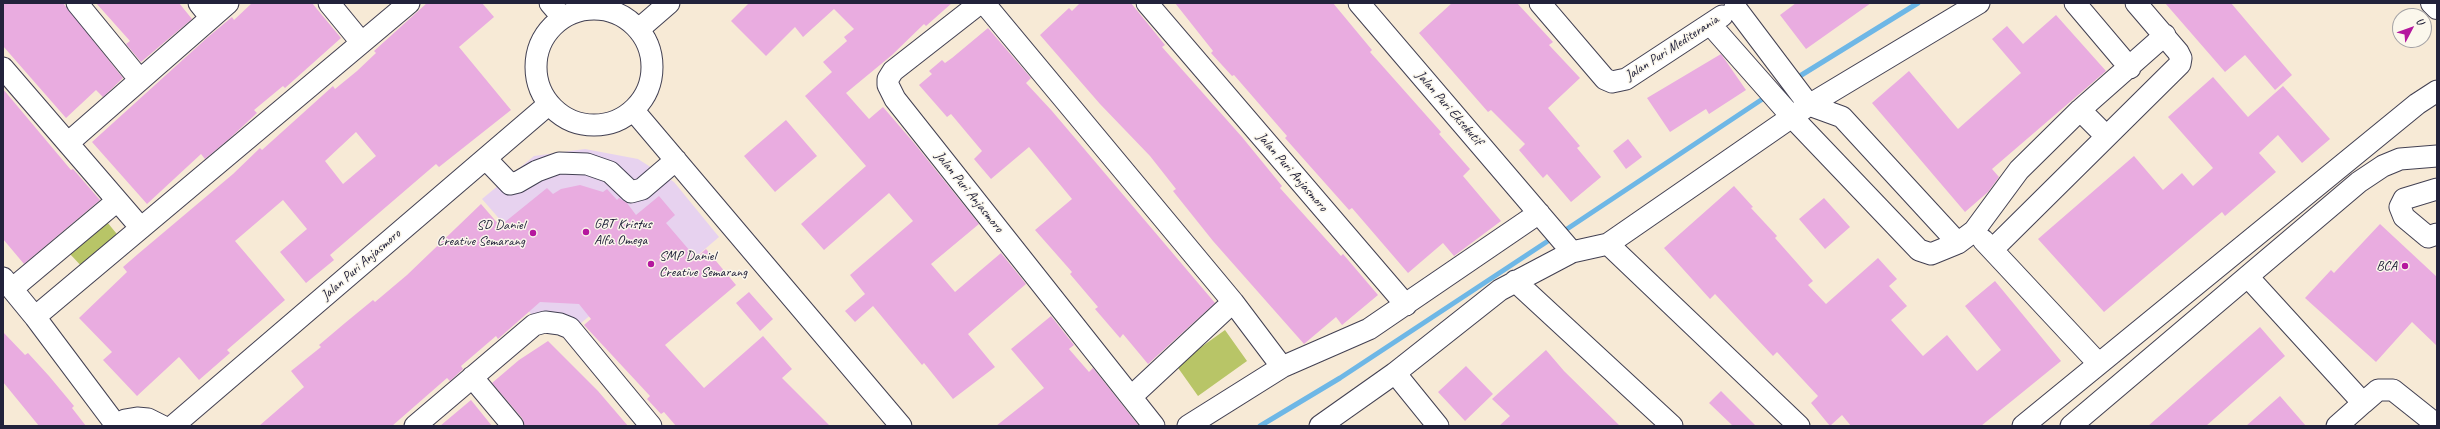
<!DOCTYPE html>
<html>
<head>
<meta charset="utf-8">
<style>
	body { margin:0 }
	#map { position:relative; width:2440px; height:429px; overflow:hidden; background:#f7ead6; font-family:Caveat,sans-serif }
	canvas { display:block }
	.frame { position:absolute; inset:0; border:4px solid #22223b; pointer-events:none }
	.north { position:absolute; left:2392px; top:8px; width:40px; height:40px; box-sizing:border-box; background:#fbf7ec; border:1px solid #a4a2a5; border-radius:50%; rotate:49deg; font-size:11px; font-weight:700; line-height:16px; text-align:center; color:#22223b }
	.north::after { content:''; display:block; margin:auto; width:14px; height:18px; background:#b5179e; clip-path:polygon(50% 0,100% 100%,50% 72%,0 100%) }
</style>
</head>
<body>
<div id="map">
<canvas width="2440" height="429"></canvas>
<div class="frame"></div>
<div class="north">U</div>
</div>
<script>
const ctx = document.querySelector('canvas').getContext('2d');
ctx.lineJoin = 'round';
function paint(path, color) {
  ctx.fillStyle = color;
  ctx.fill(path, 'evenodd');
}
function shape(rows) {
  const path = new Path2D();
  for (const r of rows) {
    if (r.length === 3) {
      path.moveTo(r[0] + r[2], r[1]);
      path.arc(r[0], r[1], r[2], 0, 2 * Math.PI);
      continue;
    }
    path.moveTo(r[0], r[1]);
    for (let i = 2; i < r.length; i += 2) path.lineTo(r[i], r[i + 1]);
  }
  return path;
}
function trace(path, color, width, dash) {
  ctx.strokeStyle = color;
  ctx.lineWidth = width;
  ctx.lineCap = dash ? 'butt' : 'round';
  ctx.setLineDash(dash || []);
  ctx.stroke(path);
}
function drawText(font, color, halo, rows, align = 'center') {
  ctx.font = font + ' Caveat,sans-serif';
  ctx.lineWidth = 3;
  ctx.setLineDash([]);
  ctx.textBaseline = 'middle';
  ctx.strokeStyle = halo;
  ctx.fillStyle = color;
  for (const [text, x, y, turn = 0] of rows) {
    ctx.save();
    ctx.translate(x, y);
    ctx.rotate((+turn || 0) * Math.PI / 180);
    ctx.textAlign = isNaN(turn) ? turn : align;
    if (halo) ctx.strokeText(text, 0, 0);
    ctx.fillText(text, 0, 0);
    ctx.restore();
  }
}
paint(shape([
	[585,149,638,159,674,182,719,237,636,308,621,290,575,328,533,316,507,287,536,261,482,199,534,156]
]), '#e7d2ef');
paint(shape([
	[107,222,121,239,85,270,70,254],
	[1225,330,1247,361,1198,396,1176,365]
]), '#b8c567');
trace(shape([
	[1795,79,1918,3],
	[1561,233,1767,96],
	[1260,426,1340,378,1554,237]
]), '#6eb7e6', 5);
paint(shape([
	[3,3,63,3,123,78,103,97,96,90,66,118,3,46],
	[96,3,179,3,192,19,141,62,126,44,130,41],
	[252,3,312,3,341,38,285,88,283,86,254,110,257,113,229,139,205,159,201,154,147,204,92,142,208,37,232,17,234,20],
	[427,3,482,3,494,17,459,47,511,110,439,167,436,164,330,255,334,260,306,283,280,252,307,229,283,200,235,241,285,300,227,350,230,353,199,380,179,357,137,396,103,360,112,352,79,318,127,272,123,267,138,254,233,174,260,148,262,150,333,86,335,89,357,71,376,53,374,51],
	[356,132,376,156,343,184,325,161],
	[749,3,952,3,926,26,924,24,892,55,846,93,869,119,883,107,914,143,979,224,931,264,955,292,1001,253,1026,284,968,334,995,367,953,399,924,363,922,365,873,306,855,322,845,311,865,294,850,275,913,221,889,193,824,250,801,224,866,166,805,96,832,72,823,62,847,41,844,37,854,29,834,9,803,37,795,27,766,56,731,21],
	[1080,3,1131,3,1165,45,1162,47,1242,137,1282,186,1280,188,1341,256,1343,254,1378,295,1342,325,1336,317,1304,344,1213,241,1173,191,1176,189,1150,156,1100,104,1040,35,1069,8,1072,11],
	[1175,3,1333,3,1372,50,1370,52,1441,132,1439,134,1470,169,1463,176,1501,221,1454,256,1443,243,1408,273,1352,208,1349,210,1285,138,1287,136,1234,75,1232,76,1211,53,1213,51],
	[1452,3,1517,3,1553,42,1549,45,1580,78,1548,108,1580,146,1577,148,1601,177,1571,202,1547,174,1543,178,1519,150,1525,144,1491,110,1488,112,1419,33],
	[1796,3,1871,3,1806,49,1780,15],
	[2165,3,2231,3,2292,75,2275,90,2245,55,2225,72],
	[2056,15,2106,71,1992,169,1999,177,1988,192,1965,212,1872,103,1909,71,1958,129,2021,73,1992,39,2007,26,2023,44],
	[988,28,1031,78,1026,83,1052,111,1215,303,1148,364,1123,334,1120,338,1095,309,1098,307,1070,274,1072,272,1035,230,1072,199,1029,147,991,179,974,159,982,151,951,114,947,117,919,85,932,74,929,71,942,60,945,63,952,58],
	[1721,54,1746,90,1709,114,1706,109,1670,132,1647,98],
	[2213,77,2248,117,2283,86,2330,139,2302,163,2278,135,2259,153,2276,172,2225,216,2222,212,2104,312,2038,239,2134,156,2163,190,2182,173,2193,186,2213,168,2168,117],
	[3,89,71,170,73,169,100,200,24,264,3,239],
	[786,120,817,156,775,192,744,156],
	[1628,139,1642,157,1626,169,1613,151],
	[580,185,603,192,607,189,617,200,619,198,627,203,636,215,659,196,675,215,666,223,696,258,706,249,736,285,665,345,704,388,763,336,792,369,782,378,830,426,676,426,664,412,661,414,647,399,650,396,584,325,591,319,579,304,540,302,498,339,496,336,461,366,463,369,450,381,447,378,392,426,259,426,304,387,291,371,321,347,319,345,345,323,373,300,375,302,407,275,481,204,500,226,547,188,553,194,561,189],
	[1734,186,1753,207,1751,208,1777,236,1775,238,1813,281,1808,285,1826,304,1878,258,1897,279,1889,286,1907,306,1891,320,1923,356,1947,335,1977,371,2001,350,1965,306,1995,281,2061,361,1981,426,1851,426,1842,415,1830,426,1811,403,1818,396,1777,352,1773,356,1715,294,1710,299,1664,248],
	[1824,198,1850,227,1825,249,1799,219],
	[2380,224,2437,277,2437,346,2412,322,2376,362,2305,298,2331,270,2334,273],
	[749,292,773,319,760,331,736,303],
	[1051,316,1074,345,1069,349,1089,372,1093,368,1139,426,996,426,1044,388,1011,349],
	[2260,327,2285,356,2206,426,2148,426],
	[3,332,25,355,28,353,49,376,74,406,72,408,86,426,39,426,3,382],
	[548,341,598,391,628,426,525,426,522,418,492,383,519,360],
	[1546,350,1564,371,1620,426,1499,426,1510,416,1492,399],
	[1466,366,1493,394,1465,421,1438,392],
	[1721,391,1756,426,1733,426,1709,403],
	[2280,396,2306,426,2246,426],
	[471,400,492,426,440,426]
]), '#e9ace0');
const minor = shape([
	[77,3,140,80],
	[199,3,211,18],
	[329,3,361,42],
	[550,3,562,17],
	[980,3,893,71,888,79,888,85,895,99,1154,426],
	[984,3,1233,302,1282,367],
	[1147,3,1406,305],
	[1359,3,1572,252],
	[1540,3,1605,79,1612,82,1626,79,1722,16],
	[2075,3,2130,68],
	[1735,7,1809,105,1842,117,1958,243],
	[594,67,58],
	[1710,24,1792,117,1919,250,1931,254,1958,243,1974,231,2019,170,2080,110,2165,35],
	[639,29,669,3],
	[3,68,141,228],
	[2080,110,2106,136],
	[634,111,901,426],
	[68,143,228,3],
	[486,159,510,184,518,182,537,171,559,163,587,164,610,172,631,192,642,189,676,160],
	[2437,189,2404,199,2400,207,2404,217,2428,237,2437,234],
	[1983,240,2098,363],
	[1608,244,1799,426],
	[1993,249,2180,64,2181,58,2178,52,2136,3],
	[2248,277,2363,403,2337,426],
	[3,278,35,317,116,425],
	[1515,281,1672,426],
	[12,289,117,201],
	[35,317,409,3],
	[1395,373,1438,426],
	[472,377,513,426],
	[1132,396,1233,302],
	[2363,403,2378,390,2393,390,2437,425],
	[115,426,125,420,137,418,148,419,162,426],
	[173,426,549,104],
	[415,426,534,325,545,322,560,324,570,328,651,426],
	[1188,426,1282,367,1369,329,1539,213],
	[1320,426,1395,373,1500,290,1572,252,1608,244,1809,105,1979,3],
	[2023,426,2417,104,2437,91],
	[2071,426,2359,182,2383,166,2400,159,2437,156]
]);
const highway = shape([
	[2432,3,2437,8]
]);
trace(minor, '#424052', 23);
trace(highway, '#424052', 24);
trace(minor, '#fff', 21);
trace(highway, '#fff', 22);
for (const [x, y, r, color] of [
	[586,232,4,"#b5179e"],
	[533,233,4,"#b5179e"],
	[651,264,4,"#b5179e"],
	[2405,266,4,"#b5179e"]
]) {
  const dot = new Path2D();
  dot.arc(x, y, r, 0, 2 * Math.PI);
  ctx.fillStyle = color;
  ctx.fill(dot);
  trace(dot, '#fbf7ec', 1.5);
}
drawText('14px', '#22223b', '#fbf7ec', [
	["Jalan Puri Mediterania",1672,48,-33],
	["Jalan Puri Eksekutif",1449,108,49],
	["Jalan Puri Anjasmoro",1292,172,49],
	["Jalan Puri Anjasmoro",969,192,51],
	["Jalan Puri Anjasmoro",361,265,-41]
]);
drawText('14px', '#22223b', '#fbf7ec', [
	["GBT Kristus",594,224],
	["Alfa Omega",594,240],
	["SD Daniel",525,225,"right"],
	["Creative Semarang",525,241,"right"],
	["SMP Daniel",659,256],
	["Creative Semarang",659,272],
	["BCA",2397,266,"right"]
], 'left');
</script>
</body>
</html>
